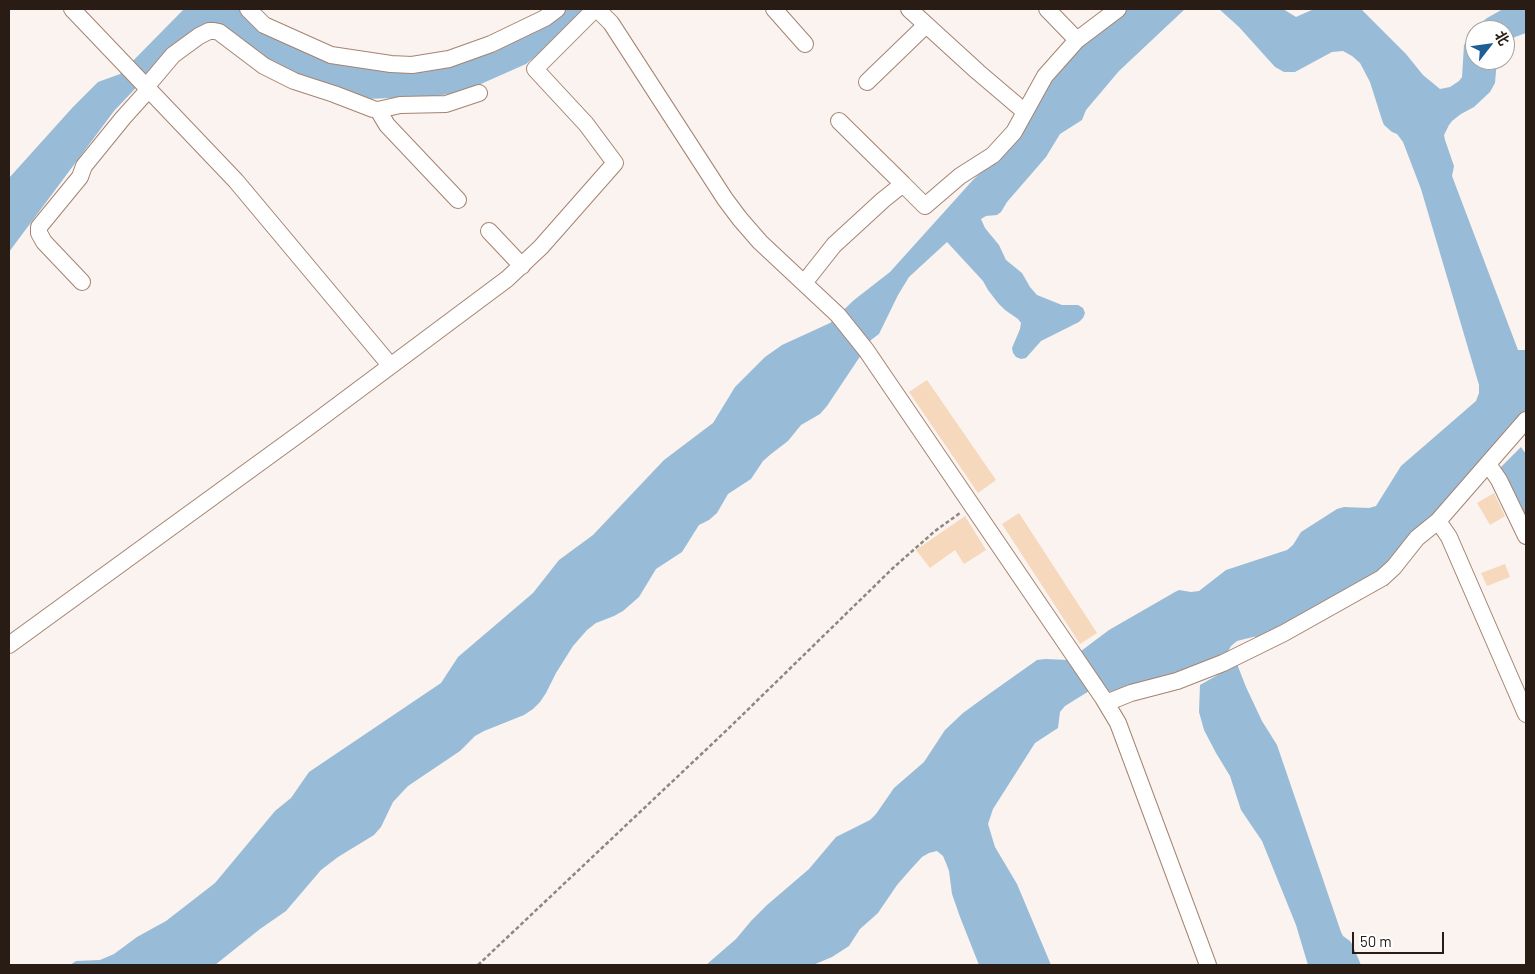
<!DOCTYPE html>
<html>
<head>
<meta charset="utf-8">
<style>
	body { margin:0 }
	#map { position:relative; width:1535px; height:974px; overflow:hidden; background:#faf3ef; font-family:Barlow,"Noto Sans SC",sans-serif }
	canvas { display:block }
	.frame { position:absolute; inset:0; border:10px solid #291c15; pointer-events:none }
	.north { position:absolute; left:1465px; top:20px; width:50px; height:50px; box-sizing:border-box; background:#fff; border:1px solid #a9a4a1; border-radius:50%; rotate:60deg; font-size:14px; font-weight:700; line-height:20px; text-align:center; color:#291c15 }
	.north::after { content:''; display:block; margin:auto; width:18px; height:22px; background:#1d5f94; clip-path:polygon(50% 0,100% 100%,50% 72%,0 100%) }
	.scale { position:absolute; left:1352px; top:932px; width:92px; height:22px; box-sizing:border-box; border:2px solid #291c15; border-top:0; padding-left:6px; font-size:15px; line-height:18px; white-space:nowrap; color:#291c15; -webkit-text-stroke:4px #fff; paint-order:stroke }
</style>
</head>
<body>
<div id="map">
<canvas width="1535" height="974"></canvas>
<div class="frame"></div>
<div class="north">北</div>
<div class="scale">50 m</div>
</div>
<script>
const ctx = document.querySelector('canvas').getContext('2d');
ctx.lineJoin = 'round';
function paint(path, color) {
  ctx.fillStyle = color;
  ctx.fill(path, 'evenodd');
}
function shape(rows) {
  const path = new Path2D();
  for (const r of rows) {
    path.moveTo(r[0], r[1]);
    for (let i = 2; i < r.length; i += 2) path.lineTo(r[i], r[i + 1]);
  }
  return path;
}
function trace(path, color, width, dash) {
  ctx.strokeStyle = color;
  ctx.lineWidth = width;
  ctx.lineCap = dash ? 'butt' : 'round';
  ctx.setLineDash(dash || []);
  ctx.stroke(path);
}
paint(shape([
	[184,9,244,9,266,30,407,67,562,9,586,9,546,48,526,64,465,91,437,96,367,99,313,83,274,63,220,26,170,52,114,111,9,252,9,178,73,107,98,82,120,74],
	[1128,9,1185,9,1119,71,1086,110,1082,120,1060,134,1046,157,1007,202,1001,212,997,215,986,216,981,219,985,228,999,245,1006,260,1022,273,1030,287,1037,295,1062,305,1078,305,1083,308,1085,313,1083,318,1079,322,1041,341,1026,358,1021,359,1016,357,1013,353,1012,348,1020,329,1021,323,1018,319,1005,310,998,303,988,290,983,281,947,242,909,277,898,295,879,334,871,340,827,406,820,414,801,425,788,441,771,454,763,461,751,479,728,494,717,513,709,520,699,525,682,552,656,569,639,597,623,611,614,616,596,623,587,630,573,646,556,673,546,693,540,702,533,709,524,715,484,731,475,736,460,751,408,786,393,802,381,827,374,835,338,857,321,870,286,911,260,929,215,965,70,965,76,961,100,960,114,954,137,937,166,921,215,883,275,811,291,798,309,772,441,683,458,657,533,593,559,560,593,535,664,460,713,423,735,387,765,357,782,345,830,323,854,300,890,272,972,181,1010,143,1054,71,1090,34],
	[1219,9,1283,9,1296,17,1314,9,1361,9,1406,54,1423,75,1440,89,1450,87,1459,81,1462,77,1464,45,1471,32,1487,18,1503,9,1526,9,1526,33,1515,37,1505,45,1505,30,1475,30,1475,60,1497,60,1495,83,1490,92,1474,107,1461,114,1452,121,1449,125,1444,135,1445,140,1454,166,1452,176,1518,350,1526,350,1526,413,1390,567,1269,636,1253,637,1237,641,1231,646,1227,653,1191,671,1109,692,1102,683,1065,706,1060,712,1058,728,1035,743,993,809,988,824,995,847,1017,884,1051,965,979,965,960,917,952,894,949,871,946,863,943,856,937,851,929,853,922,857,911,869,897,885,878,913,860,929,849,946,832,957,813,965,706,965,736,939,751,921,767,905,809,869,836,837,870,820,876,814,894,788,924,762,945,730,963,713,989,694,1037,660,1045,659,1069,660,1109,630,1175,592,1179,590,1191,592,1199,591,1226,570,1287,550,1293,545,1301,532,1337,509,1344,507,1369,508,1376,506,1401,466,1476,401,1479,393,1479,385,1421,189,1403,142,1397,134,1392,132,1384,125,1382,120,1370,82,1360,63,1352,56,1343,51,1332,52,1295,72,1284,72,1275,67,1239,27],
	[1521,447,1526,454,1526,527,1498,470],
	[1237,664,1246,687,1262,721,1277,745,1341,932,1343,936,1350,941,1352,944,1361,965,1308,965,1296,925,1262,841,1241,810,1230,776,1216,753,1204,730,1199,712,1200,685]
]), '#98bcd7');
paint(shape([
	[927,380,996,480,978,493,909,392],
	[1494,493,1505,516,1490,525,1477,503],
	[1019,513,1097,633,1080,644,1002,524],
	[965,516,986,550,964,564,955,550,930,568,916,550],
	[1505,564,1510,577,1487,586,1481,573]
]), '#f6d8bc');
const minor = shape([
	[72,9,236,181,390,365],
	[248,9,264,25,331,55,391,64,412,65,449,59,491,44,545,18,557,9],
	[597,9,611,23,725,199,740,219,760,242,838,315,866,350,1103,698,1118,723,1208,965],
	[774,9,805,44],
	[909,9,978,72,1025,112],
	[1047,9,1077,40],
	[867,82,926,25],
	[146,87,173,55,199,36,209,31,214,31,219,32,264,66,294,81,334,94,373,109,378,110,400,105,446,104,479,93],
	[378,110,387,125,458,200],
	[839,121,903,184],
	[489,231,522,266],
	[82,282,44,242,39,233,39,227,80,177,84,166,123,118,149,89],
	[804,283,834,245,883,200,903,184,925,206,960,176,993,155,1014,132,1045,76,1077,40,1118,9],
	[1488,464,1499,480,1526,536],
	[1438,521,1449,537,1526,714],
	[9,645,306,429,507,279,541,247,615,163,586,124,535,69,595,9],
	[1106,703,1131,693,1177,681,1223,663,1284,633,1382,578,1394,567,1417,538,1438,521,1526,420]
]);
trace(minor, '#a58371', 18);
trace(shape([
	[478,965,729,728,893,568,935,531,960,513]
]), '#908681', 2.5, [4, 2.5]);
trace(minor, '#fff', 16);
</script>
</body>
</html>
